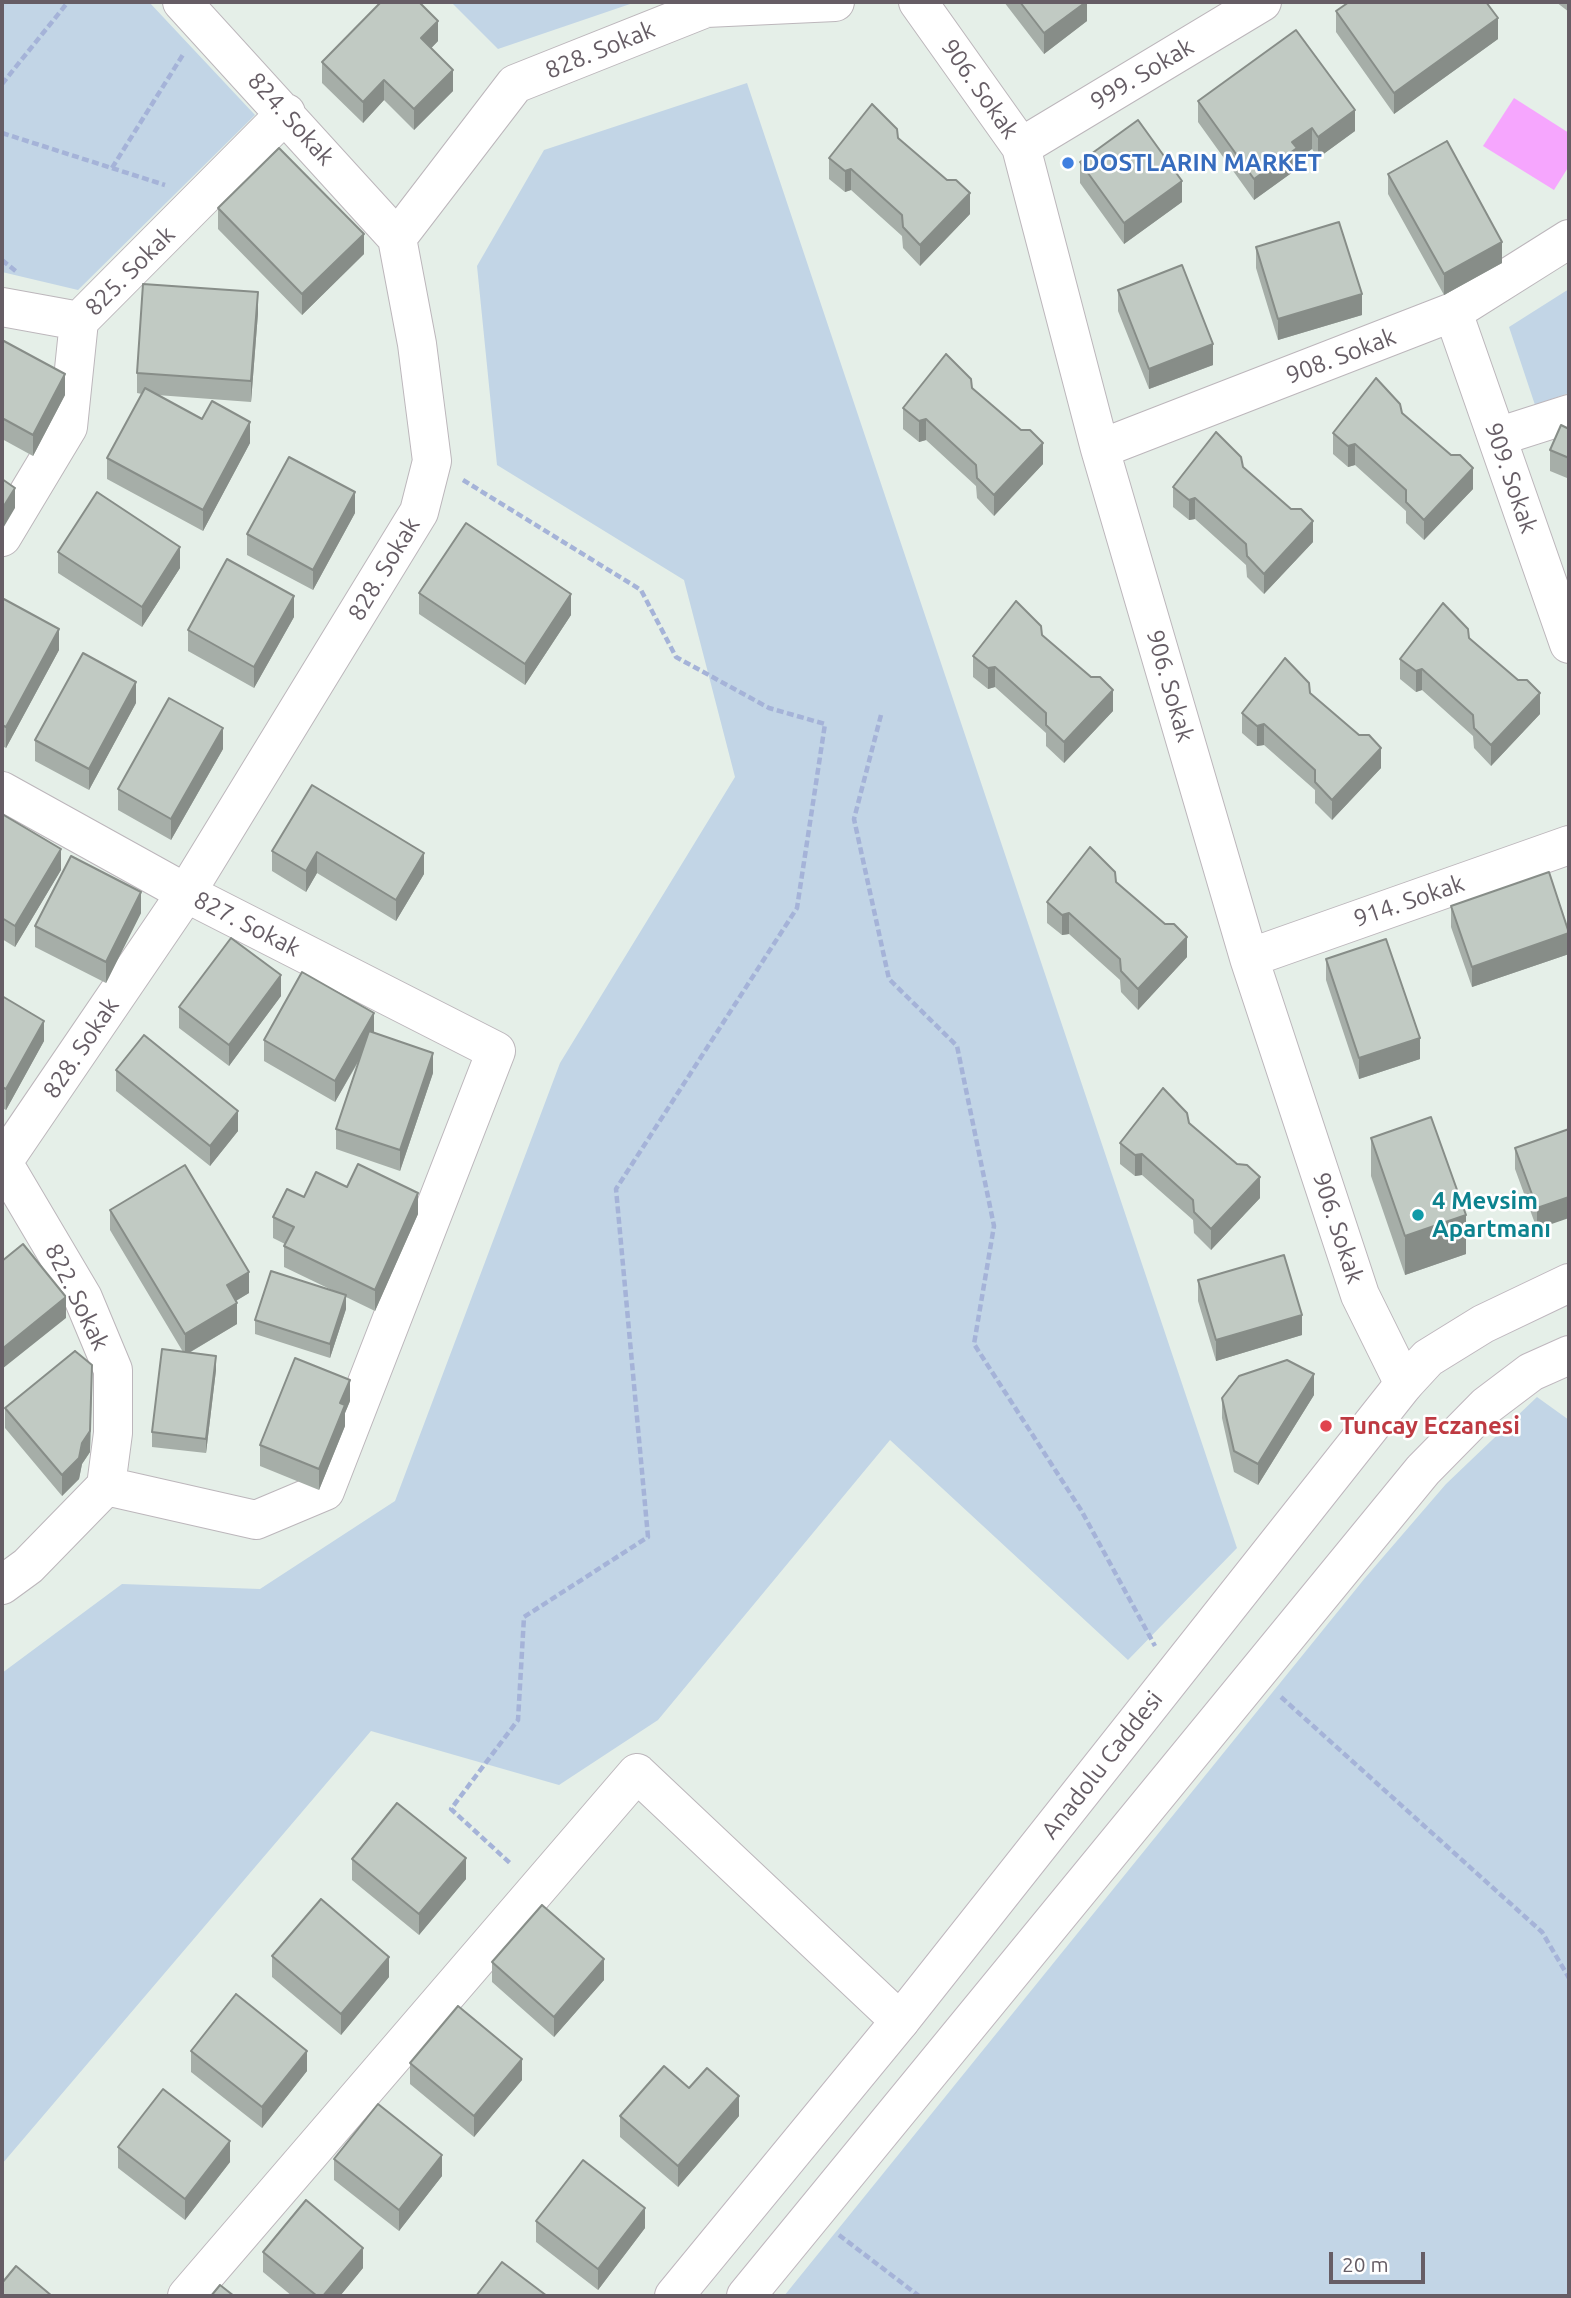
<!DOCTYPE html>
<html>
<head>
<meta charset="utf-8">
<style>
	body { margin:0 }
	#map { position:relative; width:1571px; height:2298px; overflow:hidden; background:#e5efe8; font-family:Ubuntu,sans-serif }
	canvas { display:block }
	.frame { position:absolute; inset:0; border:4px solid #665d65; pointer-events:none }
	.scale { position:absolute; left:1329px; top:2252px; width:96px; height:32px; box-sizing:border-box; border:4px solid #665d65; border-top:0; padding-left:9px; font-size:21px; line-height:24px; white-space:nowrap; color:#665d65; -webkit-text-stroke:5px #fff; paint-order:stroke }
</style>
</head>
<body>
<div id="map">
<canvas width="1571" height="2298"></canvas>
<div class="frame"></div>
<div class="scale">20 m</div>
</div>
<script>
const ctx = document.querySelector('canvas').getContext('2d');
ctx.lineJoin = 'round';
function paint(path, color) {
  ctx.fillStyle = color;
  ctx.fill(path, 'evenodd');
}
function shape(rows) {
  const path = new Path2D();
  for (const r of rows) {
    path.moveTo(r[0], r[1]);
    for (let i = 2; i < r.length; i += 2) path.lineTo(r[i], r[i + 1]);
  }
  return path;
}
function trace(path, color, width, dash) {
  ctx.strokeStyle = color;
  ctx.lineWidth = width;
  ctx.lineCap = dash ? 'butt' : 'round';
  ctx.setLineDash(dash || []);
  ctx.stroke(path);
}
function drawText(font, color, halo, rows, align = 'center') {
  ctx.font = font + ' Ubuntu,sans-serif';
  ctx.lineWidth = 5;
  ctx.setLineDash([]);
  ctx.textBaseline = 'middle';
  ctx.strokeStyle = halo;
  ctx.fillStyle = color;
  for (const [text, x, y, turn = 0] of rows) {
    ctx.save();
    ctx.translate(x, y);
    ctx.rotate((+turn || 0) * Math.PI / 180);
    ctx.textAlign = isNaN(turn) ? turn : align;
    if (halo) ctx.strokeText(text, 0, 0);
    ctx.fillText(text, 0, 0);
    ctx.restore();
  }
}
paint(shape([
	[2,2,149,2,255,115,78,290,2,272],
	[451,2,636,2,498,49],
	[747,83,1237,1548,1128,1660,890,1440,658,1720,559,1785,371,1731,2,2164,2,1673,122,1584,260,1589,395,1501,560,1063,735,777,684,580,497,465,477,266,544,150],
	[1569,289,1569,393,1535,405,1509,327],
	[1537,1397,1569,1420,1569,2296,784,2296,1365,1578,1446,1484]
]), '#c2d5e6');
paint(shape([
	[1514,98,1569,133,1569,166,1554,190,1483,146]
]), '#f6a6fe');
const minor = shape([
	[182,2,397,238],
	[918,2,1021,147,1100,449,1249,958,1360,1295,1404,1384],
	[1021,147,1262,2],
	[2,307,79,321],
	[1453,312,1569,644],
	[1497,437,1569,414],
	[1100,449,1453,312,1569,239],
	[2,537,68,427,79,321,286,113],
	[2,791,186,893,496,1051,325,1491,256,1520,106,1486],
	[1249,958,1569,845],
	[2,1161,83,1298,113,1370,113,1433,106,1486],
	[3,1162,186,893,419,512,432,461,417,344,397,238,515,84,706,8,835,2],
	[2,1585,28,1566,106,1486],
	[187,2296,637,1773,900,2021]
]);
const secondary = shape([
	[674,2296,900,2021,1404,1384,1428,1358,1483,1324,1569,1283],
	[746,2296,1423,1470,1486,1406,1531,1372,1569,1355]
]);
trace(minor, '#bcb6bb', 40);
trace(secondary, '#bfb7be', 40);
trace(shape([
	[2,84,68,2],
	[2,133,165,185],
	[112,168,184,53],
	[2,260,18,273],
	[463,480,641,590,676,657,769,708,825,724,797,908,616,1189,648,1537,524,1617,518,1720,451,1809,511,1864],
	[881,715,854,819,889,979,957,1046,994,1226,974,1344,1081,1510,1155,1646],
	[1281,1697,1542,1932,1569,1978],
	[839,2235,919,2296]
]), '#a5b3d8', 4.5, [7, 3.5]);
trace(minor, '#fff', 38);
trace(secondary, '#fff', 38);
paint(shape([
	[1004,2,1087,2,1087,21,1044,54],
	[1556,2,1569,2,1569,12],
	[1336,11,1498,39,1394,114,1336,32],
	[438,41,431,48,453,91,414,130,384,100,363,123,322,83,322,62],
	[1198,101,1355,131,1318,158,1312,149,1297,159,1297,169,1254,200,1198,122],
	[898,138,970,214,920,266,903,248,902,236,851,190,845,192,829,179,829,158],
	[1080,162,1182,202,1124,244,1080,183],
	[1388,174,1502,263,1444,295,1388,194],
	[218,208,364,254,302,315,218,229],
	[1256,247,1362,315,1278,340,1256,268],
	[1118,290,1213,365,1149,389,1118,311],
	[258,313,251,402,157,395,202,419,250,443,203,531,107,479,107,458,142,394,137,393,137,373],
	[2,340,65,395,33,456,2,439],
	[972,388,1043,464,994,516,977,498,976,486,926,440,919,442,903,429,903,408],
	[1402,413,1473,489,1424,540,1406,523,1406,511,1355,465,1348,467,1333,454,1333,433],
	[1569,429,1569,487,1567,486,1567,478,1550,471,1550,450],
	[1243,467,1313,542,1264,594,1247,577,1246,565,1195,519,1189,520,1173,507,1173,487],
	[355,513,313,590,247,555,247,534],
	[58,552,180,568,142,627,58,573],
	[419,593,571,615,525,685,419,614],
	[2,599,59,650,6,748,2,746],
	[294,617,254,688,188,651,188,630],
	[1042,635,1113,711,1064,763,1046,746,1046,733,995,687,988,689,973,677,973,656],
	[1469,638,1540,714,1491,766,1474,748,1473,736,1422,690,1416,692,1400,679,1400,659],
	[1310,693,1381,768,1332,820,1315,803,1315,790,1264,745,1257,746,1242,733,1242,713],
	[136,703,89,790,35,761,35,740],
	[223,749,171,840,118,810,118,789],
	[312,785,424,874,396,921,317,873,306,892,272,871,272,851],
	[2,814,61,870,15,947,2,939],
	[1116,882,1187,957,1138,1010,1121,992,1120,980,1069,934,1062,935,1047,923,1047,902],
	[1451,906,1569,930,1569,954,1472,987,1451,927],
	[141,913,106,983,35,947,35,926],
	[1326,959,1420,1059,1359,1079,1326,980],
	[2,996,44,1041,6,1110,2,1108],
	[281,996,229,1066,179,1028,179,1007],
	[374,1032,433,1073,400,1171,336,1149,336,1129,360,1059,335,1102,264,1061,264,1040],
	[116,1070,238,1131,210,1166,116,1091],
	[1189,1123,1260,1198,1211,1250,1194,1233,1193,1220,1142,1175,1135,1176,1120,1164,1120,1143],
	[1569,1129,1537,1229,1515,1169,1515,1148],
	[1371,1138,1466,1254,1405,1275,1371,1176],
	[347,1187,418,1214,375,1311,346,1297,346,1309,330,1358,255,1334,255,1320,336,1292,284,1267,284,1246,285,1244,273,1238,273,1217,304,1197],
	[110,1210,249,1293,236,1301,237,1324,189,1353,216,1370,206,1453,152,1447,152,1432,183,1352,110,1230],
	[1198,1280,1302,1335,1216,1361,1198,1301],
	[92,1385,90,1452,82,1464,79,1479,62,1496,5,1428,5,1408],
	[1314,1395,1258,1485,1234,1472,1222,1418,1222,1398],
	[350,1401,345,1413,345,1426,319,1490,260,1466,260,1445],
	[352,1859,466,1879,419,1935,352,1880],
	[272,1956,389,1977,341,2035,272,1977],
	[492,1962,604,1980,554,2037,492,1982],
	[191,2051,307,2071,262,2128,191,2072],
	[410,2063,522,2080,474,2137,410,2084],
	[689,2088,739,2116,678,2187,620,2137,620,2116],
	[118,2147,230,2162,185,2220,118,2168],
	[334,2159,442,2176,399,2231,334,2180],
	[536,2221,645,2228,598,2290,536,2242],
	[263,2252,363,2268,340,2296,292,2296,263,2272]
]), '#a6aea8');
paint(shape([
	[1086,2,1087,2,1087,21,1044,54,1044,33],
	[1498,18,1498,39,1394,114,1394,93],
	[438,21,438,41,421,59,421,38],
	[453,70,453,91,414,130,414,109],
	[384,80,384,100,363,123,363,102],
	[1355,110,1355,131,1318,158,1318,137],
	[1312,128,1312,149,1297,159,1297,169,1254,200,1254,179,1292,142],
	[851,169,851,190,845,192,845,171],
	[1182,181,1182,202,1124,244,1124,223],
	[970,193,970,214,920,266,920,245],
	[364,234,364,254,302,315,302,294],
	[1502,242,1502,263,1444,295,1444,274],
	[258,292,258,313,251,402,251,381],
	[1362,294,1362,315,1278,340,1278,319],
	[1213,344,1213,365,1149,389,1149,369],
	[65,374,65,395,33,456,33,435],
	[926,419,926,440,919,442,919,421],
	[250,422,250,443,203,531,203,510],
	[1043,443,1043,464,994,516,994,495],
	[1355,444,1355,465,1348,467,1348,446],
	[1473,468,1473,489,1424,540,1424,520],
	[15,488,15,508,2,530,2,509],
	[355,492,355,513,313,590,313,570],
	[1195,498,1195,519,1189,520,1189,500],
	[1313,521,1313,542,1264,594,1264,574],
	[180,547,180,568,142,627,142,607],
	[571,594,571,615,525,685,525,664],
	[294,596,294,617,254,688,254,667],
	[59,629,59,650,6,748,6,727],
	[995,667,995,687,988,689,988,668],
	[1422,669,1422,690,1416,692,1416,671],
	[136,682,136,703,89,790,89,769],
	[1113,690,1113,711,1064,763,1064,742],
	[1540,693,1540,714,1491,766,1491,745],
	[1264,724,1264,745,1257,746,1257,726],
	[223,728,223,749,171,840,171,819],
	[1381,748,1381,768,1332,820,1332,800],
	[61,849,61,870,15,947,15,926],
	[317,852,317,873,306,892,306,871],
	[424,853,424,874,396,921,396,900],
	[141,892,141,913,106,983,106,962],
	[1069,913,1069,934,1062,935,1062,915],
	[1569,933,1569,954,1472,987,1472,967],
	[1187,937,1187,957,1138,1010,1138,989],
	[281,975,281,996,229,1066,229,1045],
	[374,1013,374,1033,335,1102,335,1081],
	[44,1021,44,1041,6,1110,6,1089],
	[1420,1038,1420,1059,1359,1079,1359,1058],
	[433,1053,433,1073,400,1171,400,1150],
	[238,1111,238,1131,210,1166,210,1146],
	[1142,1154,1142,1175,1135,1176,1135,1155],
	[1260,1177,1260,1198,1211,1250,1211,1229],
	[418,1193,418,1214,375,1311,375,1290],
	[1569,1197,1569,1218,1537,1229,1537,1208],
	[1466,1215,1466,1254,1405,1275,1405,1236],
	[249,1272,249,1293,227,1306,227,1285],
	[346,1295,346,1309,330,1358,330,1344],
	[66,1297,66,1318,2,1369,2,1349],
	[237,1303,237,1324,185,1355,185,1334],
	[1302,1315,1302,1335,1216,1361,1216,1340],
	[216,1356,216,1370,206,1453,206,1439],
	[92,1365,90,1452,82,1464,79,1479,62,1496,62,1475],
	[1314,1374,1314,1395,1258,1485,1258,1464],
	[350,1380,350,1401,345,1413,345,1426,319,1490,319,1469,340,1403],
	[466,1858,466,1879,419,1935,419,1914],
	[389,1957,389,1977,341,2035,341,2014],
	[604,1959,604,1980,554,2037,554,2017],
	[307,2051,307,2071,262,2128,262,2107],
	[522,2059,522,2080,474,2137,474,2116],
	[739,2096,739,2116,678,2187,678,2166],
	[230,2141,230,2162,185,2220,185,2199],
	[442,2155,442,2176,399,2231,399,2210],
	[645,2208,645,2228,598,2290,598,2269],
	[363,2248,363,2268,340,2296,323,2296]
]), '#878d88');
const building = shape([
	[381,2,419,2,438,21,421,38,453,70,414,109,384,80,363,102,322,62,381,2],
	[1020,2,1086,2,1044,33,1020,2],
	[1349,2,1486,2,1498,18,1394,93,1336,11,1349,2],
	[1296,30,1355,110,1318,137,1312,128,1292,142,1297,148,1254,179,1198,101,1296,30],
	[872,104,897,129,898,138,947,180,956,180,970,193,920,245,903,227,902,215,851,169,845,171,829,158,872,104],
	[1138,120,1182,181,1124,223,1080,162,1138,120],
	[1447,141,1502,242,1444,274,1388,174,1447,141],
	[279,148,364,234,302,294,218,208,279,148],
	[1339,222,1362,294,1278,319,1256,247,1339,222],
	[1182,265,1213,344,1149,369,1118,290,1182,265],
	[143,284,258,292,251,381,137,373,143,284],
	[2,340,65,374,33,435,2,418,2,340],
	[946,354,971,379,972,388,1021,430,1030,430,1043,443,994,495,977,478,976,465,926,419,919,421,903,408,946,354],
	[1376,378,1400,404,1402,413,1451,455,1460,455,1473,468,1424,520,1406,502,1406,490,1355,444,1348,446,1333,433,1376,378],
	[145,388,202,419,212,401,250,422,203,510,107,458,145,388],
	[1561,425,1569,429,1569,458,1550,450,1561,425],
	[1216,432,1241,457,1243,467,1291,509,1301,509,1313,521,1264,574,1247,556,1246,544,1195,498,1189,500,1173,487,1216,432],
	[289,457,355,492,313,570,247,534,289,457],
	[2,479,15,488,2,509,2,479],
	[97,492,180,547,142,607,58,552,97,492],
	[466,523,571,594,525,664,419,593,466,523],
	[227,559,294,596,254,667,188,630,227,559],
	[2,598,59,629,6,727,2,725,2,598],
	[1016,601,1041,626,1042,635,1091,677,1100,677,1113,690,1064,742,1046,725,1046,713,995,667,988,668,973,656,1016,601],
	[1443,603,1468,629,1469,638,1518,680,1527,680,1540,693,1491,745,1474,728,1473,715,1422,669,1416,671,1400,659,1443,603],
	[83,653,136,682,89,769,35,740,83,653],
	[1285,658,1309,683,1310,693,1359,735,1369,735,1381,748,1332,800,1315,782,1315,770,1264,724,1257,726,1242,713,1285,658],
	[169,698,223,728,171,819,118,789,169,698],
	[312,785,424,853,396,900,317,852,306,871,272,851,312,785],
	[2,814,61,849,15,926,2,918,2,814],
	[1090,847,1115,872,1116,882,1165,924,1174,924,1187,937,1138,989,1121,971,1120,959,1069,913,1062,915,1047,902,1090,847],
	[71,856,141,892,106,962,35,926,71,856],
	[1549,872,1569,933,1472,967,1451,906,1549,872],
	[231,938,281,975,229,1045,179,1007,231,938],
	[1386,939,1420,1038,1359,1058,1326,959,1386,939],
	[302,972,374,1013,335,1081,264,1040,302,972],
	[2,996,44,1021,6,1089,2,1087,2,996],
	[369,1031,433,1053,400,1150,336,1129,369,1031],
	[144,1035,238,1111,210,1146,116,1070,144,1035],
	[1163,1088,1187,1113,1189,1123,1237,1164,1247,1165,1260,1177,1211,1229,1194,1212,1193,1200,1142,1154,1135,1155,1120,1143,1163,1088],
	[1431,1117,1466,1215,1405,1236,1371,1138,1431,1117],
	[1569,1129,1569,1197,1537,1208,1515,1148,1569,1129],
	[358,1164,418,1193,375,1290,284,1246,294,1227,273,1217,287,1189,304,1197,316,1172,347,1187,358,1164],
	[185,1165,249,1272,227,1285,237,1303,185,1334,110,1210,185,1165],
	[23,1244,66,1297,2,1349,2,1261,23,1244],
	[1284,1255,1302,1315,1216,1340,1198,1280,1284,1255],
	[271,1271,346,1295,330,1344,255,1320,271,1271],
	[162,1349,216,1356,206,1439,152,1432,162,1349],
	[75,1351,92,1365,90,1431,82,1443,79,1458,62,1475,5,1408,75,1351],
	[295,1358,350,1380,340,1403,345,1405,319,1469,260,1445,295,1358],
	[1287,1360,1314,1374,1258,1464,1234,1451,1222,1398,1239,1376,1287,1360],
	[397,1803,466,1858,419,1914,352,1859,397,1803],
	[321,1899,389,1957,341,2014,272,1956,321,1899],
	[542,1905,604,1959,554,2017,492,1962,542,1905],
	[236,1994,307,2051,262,2107,191,2051,236,1994],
	[458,2006,522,2059,474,2116,410,2063,458,2006],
	[664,2066,689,2088,707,2068,739,2096,678,2166,620,2116,664,2066],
	[163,2089,230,2141,185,2199,118,2147,163,2089],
	[378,2104,442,2155,399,2210,334,2159,378,2104],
	[583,2160,645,2208,598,2269,536,2221,583,2160],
	[306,2200,363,2248,323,2296,317,2296,263,2252,306,2200],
	[502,2262,547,2296,476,2296,502,2262],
	[16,2266,52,2296,2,2296,2,2283,16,2266],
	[220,2285,234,2296,211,2296,220,2285]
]);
paint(building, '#c1cac3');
trace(building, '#878d88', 2);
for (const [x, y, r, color] of [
	[1068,163,7,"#3f7fe0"],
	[1418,1215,7,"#0f9aa8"],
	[1326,1426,7,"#e0444e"]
]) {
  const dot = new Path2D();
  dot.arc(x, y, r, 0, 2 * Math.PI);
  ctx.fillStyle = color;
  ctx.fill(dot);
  trace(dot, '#fff', 2.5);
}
drawText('24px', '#665d65', '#fff', [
	["828. Sokak",600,50,-22],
	["999. Sokak",1142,74,-31],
	["906. Sokak",980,89,55],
	["824. Sokak",291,119,48],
	["825. Sokak",130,271,-45],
	["908. Sokak",1341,356,-21],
	["909. Sokak",1511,478,71],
	["828. Sokak",384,569,-59],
	["906. Sokak",1170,686,74],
	["914. Sokak",1409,901,-19],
	["827. Sokak",247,924,27],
	["828. Sokak",81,1048,-56],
	["906. Sokak",1338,1228,72],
	["822. Sokak",77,1297,64],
	["Anadolu Caddesi",1102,1765,-52]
]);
drawText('bold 24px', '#366cbe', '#fff', [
	["DOSTLARIN MARKET",1082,163]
], 'left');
drawText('bold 24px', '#0d838f', '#fff', [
	["4 Mevsim",1432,1201],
	["Apartmanı",1432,1229]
], 'left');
drawText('bold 24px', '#be3a42', '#fff', [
	["Tuncay Eczanesi",1340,1426]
], 'left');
</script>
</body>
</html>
